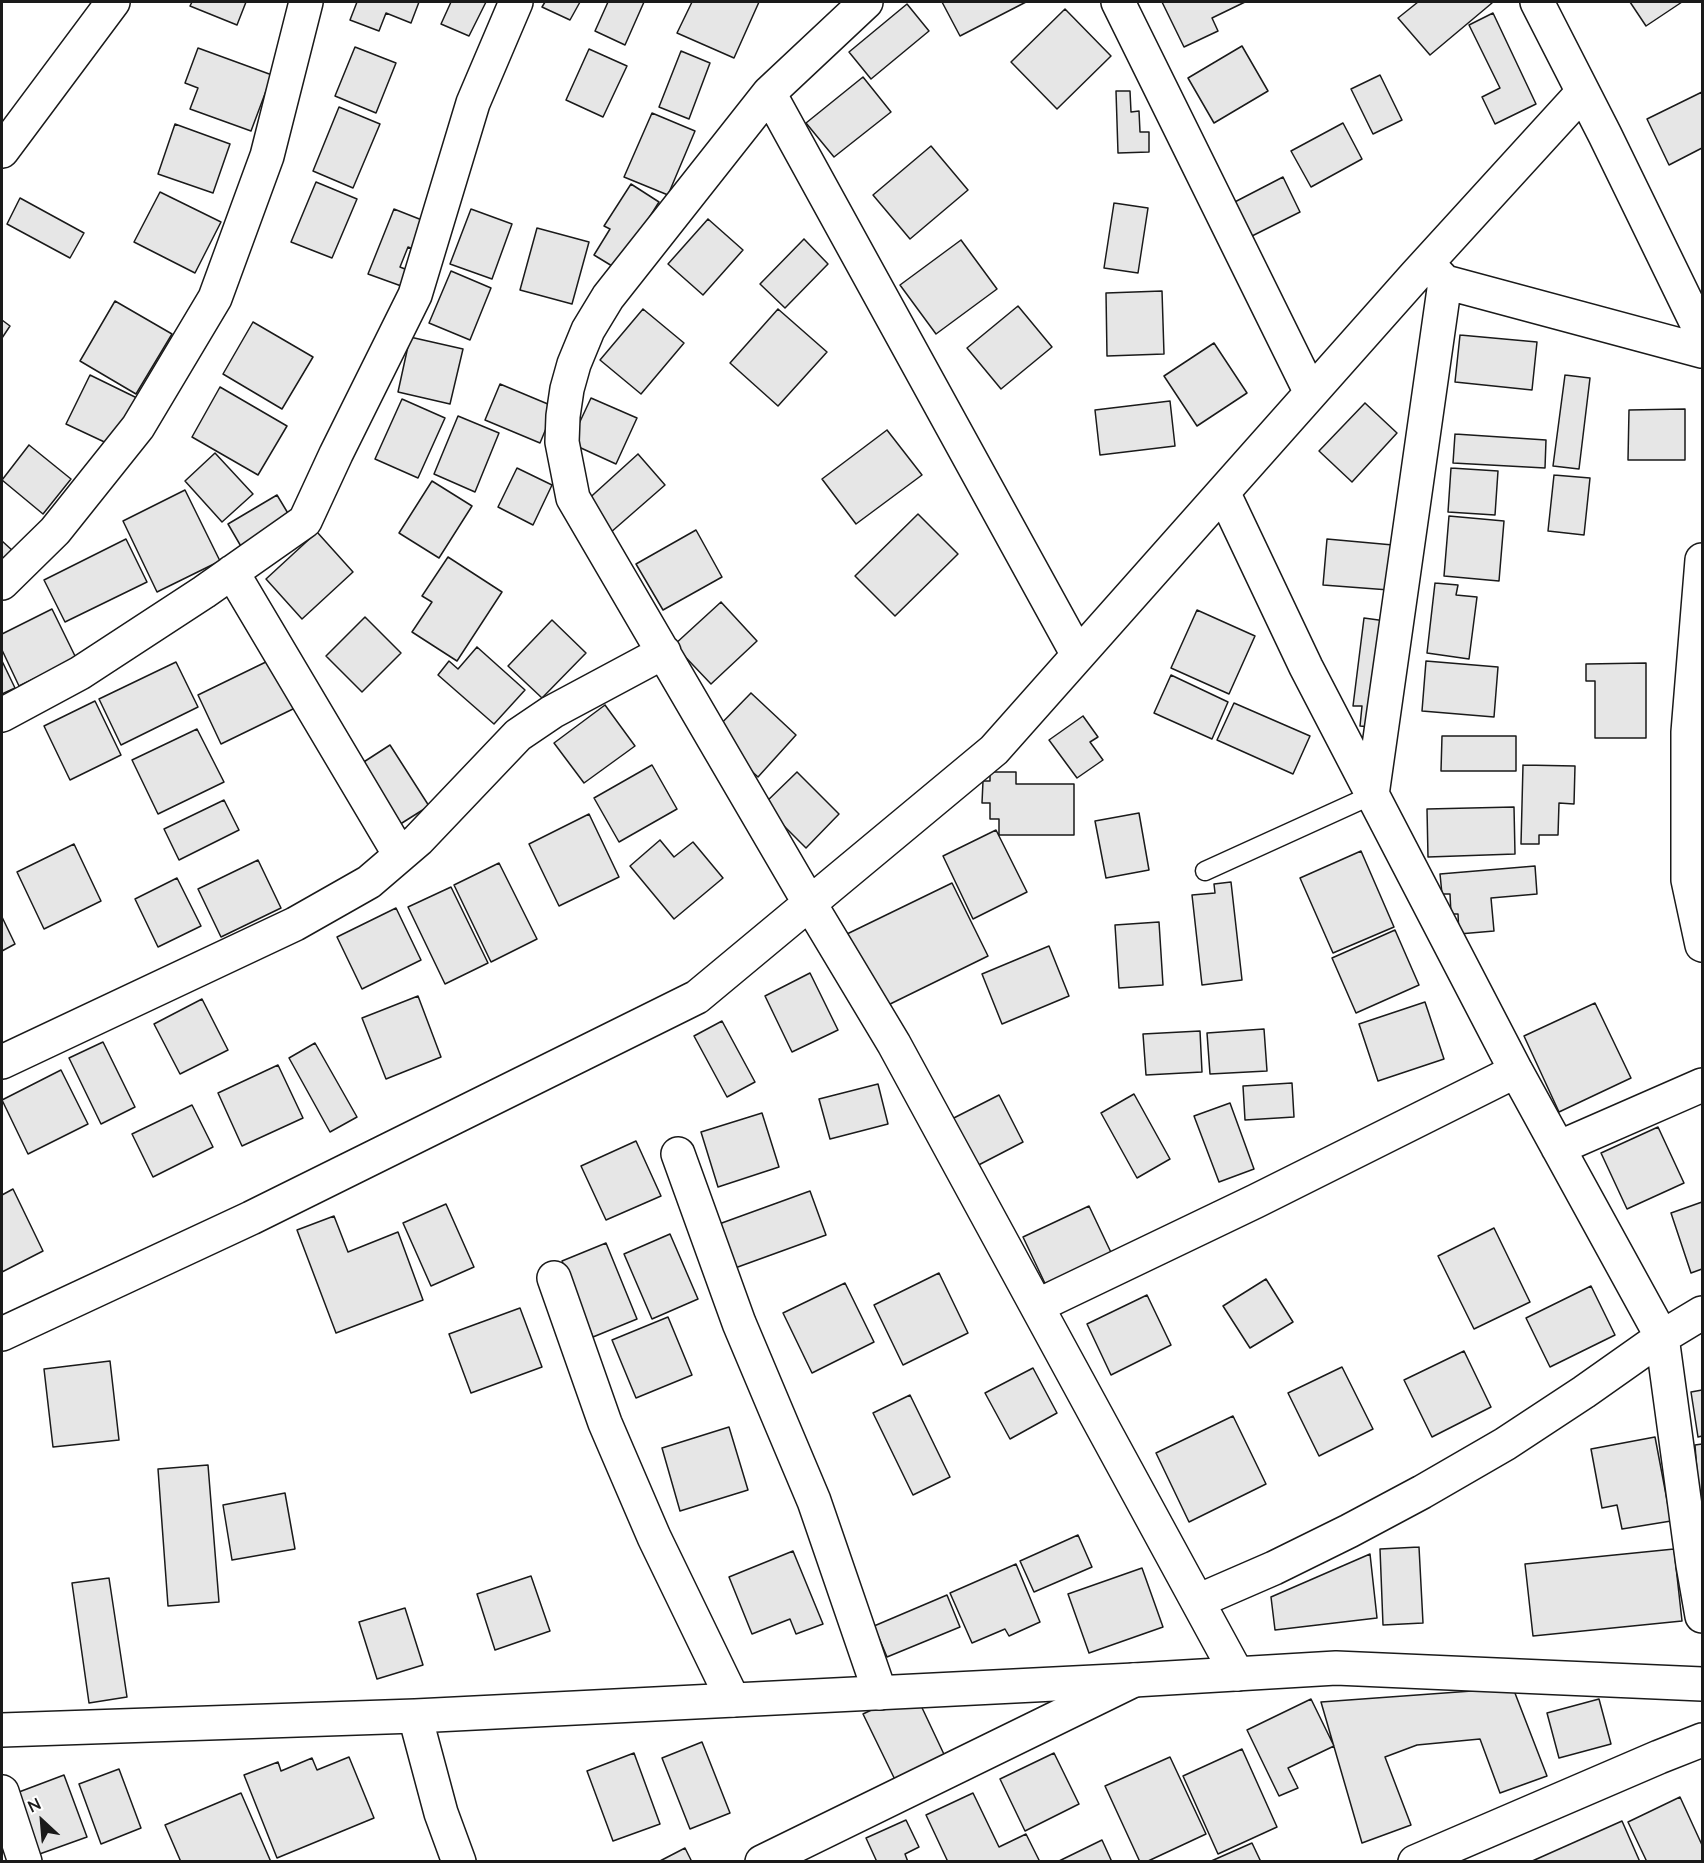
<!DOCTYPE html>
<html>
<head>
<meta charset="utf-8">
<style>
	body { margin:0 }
	#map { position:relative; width:1704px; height:1863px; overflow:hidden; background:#fff; font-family:Lato,sans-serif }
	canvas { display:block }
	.frame { position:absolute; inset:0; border:3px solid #1a1a1a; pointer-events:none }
	.north { position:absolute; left:12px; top:1791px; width:60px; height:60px; -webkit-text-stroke:4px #fff; paint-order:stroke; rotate:334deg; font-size:16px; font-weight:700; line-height:24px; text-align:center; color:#1a1a1a }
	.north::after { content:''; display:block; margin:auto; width:21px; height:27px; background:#1a1a1a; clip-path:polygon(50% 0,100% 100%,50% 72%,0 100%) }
</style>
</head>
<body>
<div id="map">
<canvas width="1704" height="1863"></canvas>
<div class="frame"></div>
<div class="north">N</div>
</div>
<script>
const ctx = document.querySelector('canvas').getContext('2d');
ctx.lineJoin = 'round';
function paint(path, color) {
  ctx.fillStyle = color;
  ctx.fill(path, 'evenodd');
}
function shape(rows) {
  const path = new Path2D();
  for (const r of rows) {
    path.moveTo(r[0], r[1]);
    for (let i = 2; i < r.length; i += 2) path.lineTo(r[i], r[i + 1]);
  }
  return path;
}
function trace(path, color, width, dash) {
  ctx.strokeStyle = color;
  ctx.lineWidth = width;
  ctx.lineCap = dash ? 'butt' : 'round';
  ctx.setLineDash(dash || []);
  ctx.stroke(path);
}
const building = shape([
	[192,2,246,2,237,25,190,6,192,2],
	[357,2,419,2,411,23,386,13,379,31,350,20,357,2],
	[451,2,486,2,469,36,441,24,451,2],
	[545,2,580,2,570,20,542,7,545,2],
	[608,2,644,2,625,45,595,31,608,2],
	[692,2,759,2,734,58,677,33,692,2],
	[942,2,1026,2,960,36,942,2],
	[1162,2,1245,2,1212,18,1218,31,1184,47,1162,2],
	[1418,2,1490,2,1492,3,1430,55,1398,18,1418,2],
	[1630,2,1682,2,1646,26,1630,2],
	[907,4,929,31,871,79,849,52,907,4],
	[1065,9,1111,56,1057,109,1011,62,1065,9],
	[1493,13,1536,104,1495,124,1482,97,1500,88,1469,25,1493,13],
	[1242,46,1268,91,1214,123,1188,78,1242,46],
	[355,47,396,63,376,113,335,96,355,47],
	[198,48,272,75,251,131,190,109,198,88,185,83,198,48],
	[589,49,627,66,603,117,566,100,589,49],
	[681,51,710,63,689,119,659,107,681,51],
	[1380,75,1402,120,1373,134,1351,89,1380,75],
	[863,77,891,112,834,157,806,123,863,77],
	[1116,91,1130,91,1131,112,1139,111,1140,132,1149,132,1149,152,1118,153,1116,91],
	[1702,92,1702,148,1669,165,1647,119,1702,92],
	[339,107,380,124,353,188,313,171,339,107],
	[652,113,695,131,668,195,624,177,652,113],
	[1343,123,1362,159,1311,187,1291,151,1343,123],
	[175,124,230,144,213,193,158,174,175,124],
	[931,146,968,190,910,239,873,195,931,146],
	[1283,177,1300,212,1244,240,1227,206,1283,177],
	[316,182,357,199,332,258,291,242,316,182],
	[631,184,659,202,617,269,594,255,610,229,604,226,631,184],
	[160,192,221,222,195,273,134,242,160,192],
	[20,198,84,233,70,258,7,224,20,198],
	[1114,203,1148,208,1138,273,1104,268,1114,203],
	[394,209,432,224,421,252,408,247,400,267,410,271,404,287,368,274,394,209],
	[471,209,512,224,492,279,450,264,471,209],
	[708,219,743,250,703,295,668,264,708,219],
	[537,228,589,242,572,304,520,290,537,228],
	[804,239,828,264,785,308,760,284,804,239],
	[961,240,997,289,936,334,900,285,961,240],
	[451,271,491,288,470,340,429,323,451,271],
	[1162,291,1164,354,1107,356,1106,293,1162,291],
	[115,301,172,334,136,394,80,361,115,301],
	[1018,306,1052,347,1001,389,967,348,1018,306],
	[643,309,684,343,641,394,600,360,643,309],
	[778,309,827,352,778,406,730,363,778,309],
	[2,320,10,326,2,338,2,320],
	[253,322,313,357,282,409,223,374,253,322],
	[1460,335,1537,342,1532,390,1455,382,1460,335],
	[410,337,463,349,450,404,398,392,410,337],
	[1214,343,1247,393,1197,426,1164,376,1214,343],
	[90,375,137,398,113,446,66,424,90,375],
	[1565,375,1590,378,1579,469,1553,466,1565,375],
	[500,384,555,407,540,443,485,420,500,384],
	[220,387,287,426,258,475,192,437,220,387],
	[591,398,637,418,616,464,570,443,591,398],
	[402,399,445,418,418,478,375,459,402,399],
	[1170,401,1175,446,1100,455,1095,410,1170,401],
	[1365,403,1397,433,1352,482,1319,451,1365,403],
	[1685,409,1685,460,1628,460,1629,410,1685,409],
	[458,416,499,433,475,492,434,474,458,416],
	[887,430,922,475,856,524,822,479,887,430],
	[1455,434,1546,440,1545,468,1453,463,1455,434],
	[29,445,71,479,43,514,2,480,29,445],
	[215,453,253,494,222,522,185,481,215,453],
	[638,454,665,485,610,533,584,503,638,454],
	[517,468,552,485,533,525,498,507,517,468],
	[1451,468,1498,471,1495,515,1448,512,1451,468],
	[1554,475,1590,478,1584,535,1548,531,1554,475],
	[432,481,472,506,439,558,399,533,432,481],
	[185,490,220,561,157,592,123,521,185,490],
	[277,495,295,525,246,555,228,524,277,495],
	[918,514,958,554,895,616,855,576,918,514],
	[1449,516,1504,521,1499,581,1444,576,1449,516],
	[696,530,722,577,663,610,636,564,696,530],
	[317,532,353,572,302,619,266,579,317,532],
	[126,539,147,582,65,622,44,580,126,539],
	[1327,539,1393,545,1389,590,1323,585,1327,539],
	[2,541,13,551,2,564,2,541],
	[448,557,502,592,457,661,412,632,432,602,422,596,448,557],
	[1435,583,1458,585,1456,595,1477,597,1469,659,1427,653,1435,583],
	[721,602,757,641,711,684,674,645,721,602],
	[52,609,76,658,19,686,2,650,2,634,52,609],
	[1197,610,1255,636,1229,694,1171,668,1197,610],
	[365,617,401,653,362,692,326,656,365,617],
	[1364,618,1393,622,1380,728,1360,726,1362,706,1353,706,1364,618],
	[552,620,586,653,542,698,508,666,552,620],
	[477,647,525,690,494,724,438,675,449,661,458,669,477,647],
	[272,659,295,708,221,744,198,695,272,659],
	[2,661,15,688,2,694,2,661],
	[1426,661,1498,667,1494,717,1422,711,1426,661],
	[176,662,198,707,121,745,99,699,176,662],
	[1646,663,1646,738,1595,738,1595,681,1586,681,1586,664,1646,663],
	[1171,675,1228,702,1212,739,1154,713,1171,675],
	[751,693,796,735,758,777,711,734,751,693],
	[95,701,121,755,70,780,44,726,95,701],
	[1234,703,1310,736,1293,774,1217,740,1234,703],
	[605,705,635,746,584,783,554,743,605,705],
	[1083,716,1098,737,1090,742,1103,760,1077,778,1049,740,1083,716],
	[197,729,224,782,158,814,132,760,197,729],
	[1442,736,1516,736,1516,771,1441,771,1442,736],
	[390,745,429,806,394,828,356,767,390,745],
	[652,765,677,809,619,842,594,798,652,765],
	[1523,765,1575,766,1574,804,1559,803,1558,835,1539,835,1539,844,1521,844,1523,765],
	[797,772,839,814,806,848,763,805,797,772],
	[990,772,1016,772,1016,784,1074,784,1074,835,999,835,999,819,990,819,990,803,982,803,983,781,990,781,990,772],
	[224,800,239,830,179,860,164,829,224,800],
	[1514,807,1515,854,1428,857,1427,809,1514,807],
	[1139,813,1149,870,1106,878,1095,821,1139,813],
	[589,814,619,877,559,906,529,844,589,814],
	[996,830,1027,892,973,919,943,856,996,830],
	[660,840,674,857,693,842,723,878,674,919,630,866,660,840],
	[74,844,101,901,44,929,17,872,74,844],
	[1361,851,1394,927,1333,953,1300,878,1361,851],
	[258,860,281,908,221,937,198,889,258,860],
	[499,863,537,939,491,962,454,885,499,863],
	[1535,866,1537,894,1491,898,1494,931,1459,934,1458,914,1451,914,1450,894,1442,894,1440,874,1535,866],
	[177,878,201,926,158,947,135,899,177,878],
	[1231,882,1242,980,1202,985,1192,895,1215,893,1214,884,1231,882],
	[952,883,988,956,882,1008,847,934,952,883],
	[451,887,488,963,445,984,408,907,451,887],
	[396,908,421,960,362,989,337,937,396,908],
	[2,917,15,944,2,951,2,917],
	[1159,922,1163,985,1119,988,1115,925,1159,922],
	[1395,930,1419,985,1356,1013,1332,958,1395,930],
	[1049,946,1069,996,1002,1024,982,974,1049,946],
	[810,973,838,1030,792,1052,765,996,810,973],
	[418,996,441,1057,386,1079,362,1018,418,996],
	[202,999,228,1050,180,1074,154,1024,202,999],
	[1425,1002,1444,1059,1378,1081,1359,1024,1425,1002],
	[1595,1003,1631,1078,1559,1112,1524,1036,1595,1003],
	[722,1021,755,1082,727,1097,694,1036,722,1021],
	[1264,1029,1267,1071,1210,1074,1207,1033,1264,1029],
	[1200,1031,1202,1072,1146,1075,1143,1034,1200,1031],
	[103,1042,135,1107,101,1124,69,1058,103,1042],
	[315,1043,357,1117,330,1132,289,1058,315,1043],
	[278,1065,303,1118,242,1146,218,1093,278,1065],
	[61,1070,88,1124,28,1154,2,1100,61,1070],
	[1292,1083,1294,1117,1245,1120,1243,1086,1292,1083],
	[878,1084,888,1124,830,1139,819,1099,878,1084],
	[1134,1094,1170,1159,1137,1178,1101,1113,1134,1094],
	[999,1095,1023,1142,967,1171,942,1124,999,1095],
	[1230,1103,1254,1169,1219,1182,1194,1116,1230,1103],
	[192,1105,213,1147,153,1177,132,1134,192,1105],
	[762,1113,779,1167,718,1187,701,1132,762,1113],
	[1658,1127,1684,1183,1627,1209,1601,1153,1658,1127],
	[636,1141,661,1196,606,1220,581,1166,636,1141],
	[13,1189,43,1251,2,1272,2,1195,13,1189],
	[810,1191,826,1235,724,1272,708,1228,810,1191],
	[1702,1202,1702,1269,1691,1273,1671,1213,1702,1202],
	[446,1204,474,1267,431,1286,403,1223,446,1204],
	[1089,1206,1116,1263,1050,1294,1023,1237,1089,1206],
	[334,1216,348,1252,398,1232,423,1300,336,1333,297,1230,334,1216],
	[1494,1228,1530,1302,1474,1329,1438,1256,1494,1228],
	[670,1234,698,1299,652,1319,624,1254,670,1234],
	[606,1243,637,1319,593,1337,562,1261,606,1243],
	[939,1273,968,1333,903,1365,874,1305,939,1273],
	[1266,1279,1293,1322,1250,1348,1223,1306,1266,1279],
	[845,1283,874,1342,812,1373,783,1313,845,1283],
	[1591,1286,1615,1335,1550,1367,1526,1318,1591,1286],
	[1147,1295,1171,1345,1111,1375,1087,1324,1147,1295],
	[520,1308,542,1367,471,1393,449,1334,520,1308],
	[668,1317,692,1375,636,1398,612,1340,668,1317],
	[1464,1351,1491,1407,1432,1437,1404,1380,1464,1351],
	[110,1361,119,1440,53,1447,44,1369,110,1361],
	[1342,1367,1373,1429,1319,1456,1288,1393,1342,1367],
	[1033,1368,1057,1413,1010,1439,985,1393,1033,1368],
	[1702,1390,1702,1436,1698,1437,1691,1392,1702,1390],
	[910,1395,950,1477,913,1495,873,1413,910,1395],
	[1233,1416,1266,1484,1189,1522,1156,1453,1233,1416],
	[729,1427,748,1490,680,1511,662,1448,729,1427],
	[1655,1437,1671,1521,1622,1529,1617,1505,1602,1508,1591,1449,1655,1437],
	[1702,1444,1702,1540,1695,1445,1702,1444],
	[208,1465,219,1602,168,1606,158,1469,208,1465],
	[285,1493,295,1549,232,1560,223,1505,285,1493],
	[1078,1535,1092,1567,1034,1592,1020,1561,1078,1535],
	[1419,1547,1423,1623,1383,1625,1380,1549,1419,1547],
	[1674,1549,1682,1621,1533,1636,1525,1564,1674,1549],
	[793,1551,823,1624,796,1634,790,1619,752,1634,729,1577,793,1551],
	[1370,1554,1377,1618,1275,1630,1271,1597,1370,1554],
	[1016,1564,1040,1622,1009,1636,1005,1629,972,1643,950,1593,1016,1564],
	[1142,1568,1163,1627,1089,1653,1068,1594,1142,1568],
	[531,1576,550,1631,495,1650,477,1594,531,1576],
	[109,1578,127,1697,89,1703,72,1583,109,1578],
	[947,1595,960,1627,887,1657,874,1626,947,1595],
	[405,1608,423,1665,377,1679,359,1622,405,1608],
	[1513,1688,1547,1776,1500,1793,1480,1739,1417,1745,1385,1757,1411,1825,1362,1843,1321,1702,1513,1688],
	[916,1695,950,1767,900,1790,863,1714,888,1702,916,1695],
	[1311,1699,1334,1746,1288,1768,1298,1788,1279,1796,1247,1730,1311,1699],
	[1599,1699,1611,1744,1559,1758,1547,1713,1599,1699],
	[702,1742,730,1813,690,1829,662,1758,702,1742],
	[1242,1749,1277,1827,1218,1854,1183,1776,1242,1749],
	[634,1753,660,1824,613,1841,587,1771,634,1753],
	[1054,1753,1079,1804,1025,1831,1000,1779,1054,1753],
	[349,1757,374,1818,277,1858,244,1775,278,1762,281,1771,312,1758,317,1770,349,1757],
	[1170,1757,1206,1834,1146,1862,1140,1862,1105,1786,1170,1757],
	[119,1769,141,1828,101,1844,79,1784,119,1769],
	[64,1775,87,1837,34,1856,11,1795,64,1775],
	[241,1793,271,1862,181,1862,165,1825,241,1793],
	[973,1793,999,1847,1026,1834,1040,1862,948,1862,926,1815,973,1793],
	[1680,1797,1702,1845,1702,1862,1647,1862,1628,1822,1680,1797],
	[906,1820,919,1847,905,1854,908,1862,877,1862,866,1838,906,1820],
	[1622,1821,1640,1862,1530,1862,1622,1821],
	[1102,1840,1112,1862,1057,1862,1102,1840],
	[1252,1843,1261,1862,1209,1862,1252,1843],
	[685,1848,692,1862,658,1862,685,1848]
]);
paint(building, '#e6e6e6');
trace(building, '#1a1a1a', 1.5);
const lane = shape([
	[1205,871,1372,795]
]);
const street = shape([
	[866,2,769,93,608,297,588,330,574,364,567,389,563,416,562,442,573,498,810,904,894,1044,1237,1674],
	[1118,2,1311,393],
	[1537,2,1605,135,1702,334],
	[769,93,1078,655],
	[2,151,113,2],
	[1445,282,1702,351],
	[1223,492,1306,667,1516,1071,1662,1337,1693,1565,1702,1616],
	[1702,560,1688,732,1688,880,1702,945],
	[232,572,400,855],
	[2,583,55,531,138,427,215,298,267,156,306,2],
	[2,715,80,673,204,592,305,521,336,454,415,295,473,103,516,2],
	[1372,795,1445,282,1427,263],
	[2,1062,295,924,369,882,418,840,518,735,552,712,664,652],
	[1558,1148,1702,1085],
	[678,1154,739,1323,814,1501,880,1693],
	[554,1278,605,1423,654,1537,733,1700],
	[1037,1306,1256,1201,1516,1071],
	[2,1334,251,1218,697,997,994,750,1415,276,1583,92],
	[1198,1601,1274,1568,1349,1531,1422,1492,1505,1444,1584,1392,1662,1337,1702,1313],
	[2,1792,25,1862],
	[762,1862,1134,1680]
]);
const secondary = shape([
	[415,1716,441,1813,459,1862],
	[2,1730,415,1716,1134,1680,1336,1668,1702,1684],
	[1415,1862,1659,1757,1702,1740]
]);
trace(lane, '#1a1a1a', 21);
trace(street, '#1a1a1a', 36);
trace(secondary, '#1a1a1a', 36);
trace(lane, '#fff', 18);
trace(street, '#fff', 33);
trace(secondary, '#fff', 33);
</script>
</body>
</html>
